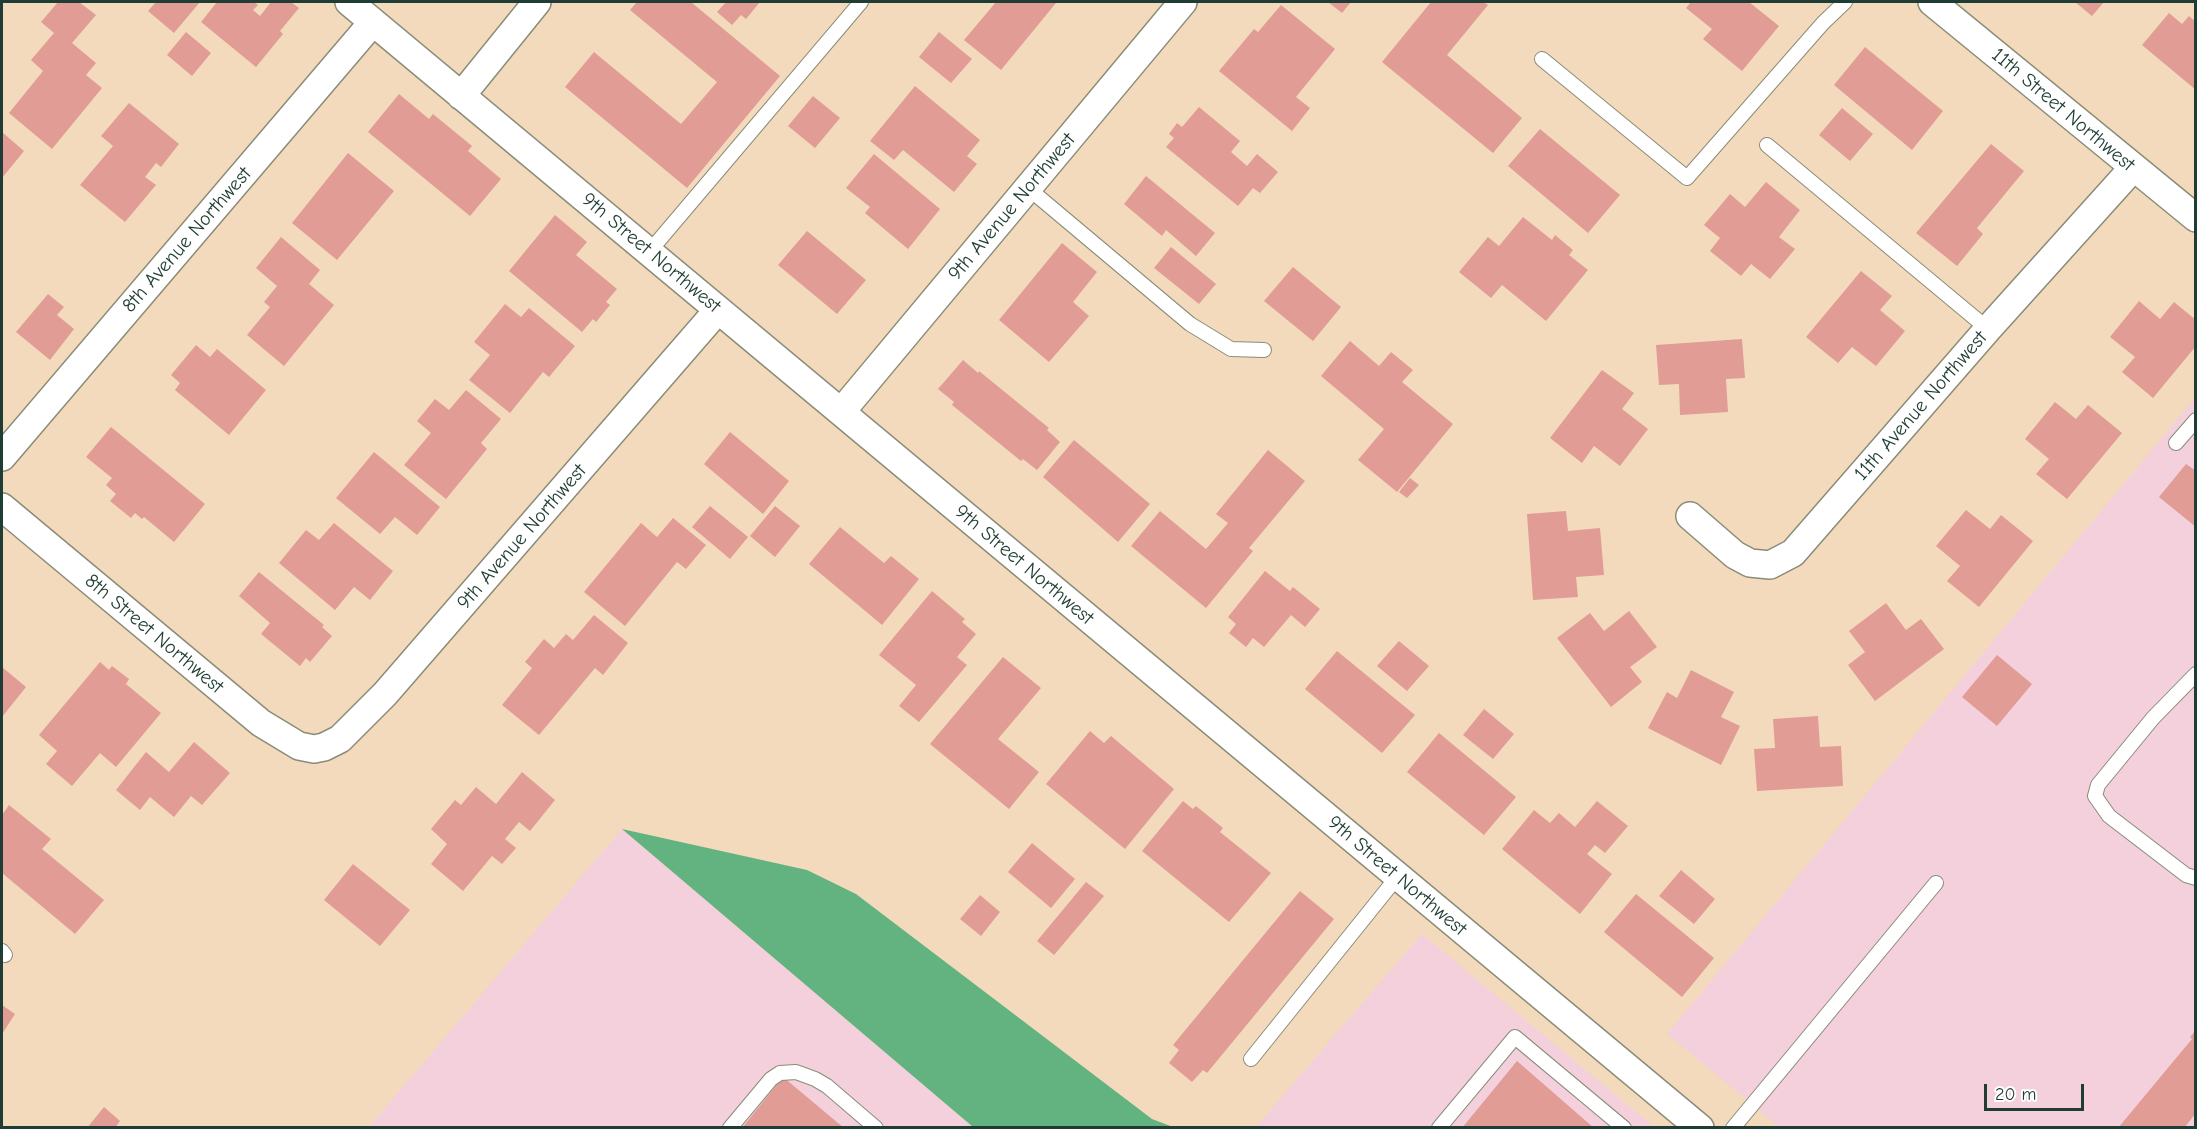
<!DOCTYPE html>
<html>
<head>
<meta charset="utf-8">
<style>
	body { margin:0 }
	#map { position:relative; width:2197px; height:1129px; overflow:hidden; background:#f4dabc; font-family:"Comic Neue",sans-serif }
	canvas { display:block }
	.frame { position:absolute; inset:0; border:3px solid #1f3d34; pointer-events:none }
	.scale { position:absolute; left:1984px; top:1084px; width:100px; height:27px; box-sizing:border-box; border:3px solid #1f3d34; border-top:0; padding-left:8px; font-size:18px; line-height:21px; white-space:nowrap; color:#1f3d34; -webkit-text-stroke:4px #fff; paint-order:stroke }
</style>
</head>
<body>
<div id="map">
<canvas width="2197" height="1129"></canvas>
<div class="frame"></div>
<div class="scale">20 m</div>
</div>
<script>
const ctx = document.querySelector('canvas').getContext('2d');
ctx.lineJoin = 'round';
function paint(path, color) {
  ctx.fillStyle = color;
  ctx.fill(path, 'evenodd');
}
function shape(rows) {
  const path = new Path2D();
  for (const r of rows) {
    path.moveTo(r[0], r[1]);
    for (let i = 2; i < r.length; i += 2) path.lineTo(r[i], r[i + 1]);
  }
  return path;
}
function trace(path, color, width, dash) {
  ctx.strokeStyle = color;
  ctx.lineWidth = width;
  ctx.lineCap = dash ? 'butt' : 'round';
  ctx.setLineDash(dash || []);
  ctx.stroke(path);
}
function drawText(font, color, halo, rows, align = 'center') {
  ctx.font = font + ' "Comic Neue",sans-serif';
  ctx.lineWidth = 4.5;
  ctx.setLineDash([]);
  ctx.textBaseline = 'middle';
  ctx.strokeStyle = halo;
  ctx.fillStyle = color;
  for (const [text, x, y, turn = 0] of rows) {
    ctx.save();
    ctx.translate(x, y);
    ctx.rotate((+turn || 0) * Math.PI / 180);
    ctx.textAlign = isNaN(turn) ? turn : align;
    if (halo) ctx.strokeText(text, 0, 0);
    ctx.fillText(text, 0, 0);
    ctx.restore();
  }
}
paint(shape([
	[2195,398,2195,1127,1779,1127,1667,1034],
	[622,829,973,1127,368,1128],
	[1422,934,1654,1127,1255,1128]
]), '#f4cfdc');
paint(shape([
	[622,829,807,870,856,894,1152,1119,1173,1127,973,1127]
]), '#62b380');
paint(shape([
	[58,2,79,2,96,15,72,43,96,63,86,75,102,88,52,149,9,113,43,71,31,60,54,33,41,22],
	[156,2,200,2,174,33,148,11],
	[217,2,254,2,258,5,253,10,260,16,271,2,291,2,299,8,280,31,283,34,256,67,201,22],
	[637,2,691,2,780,76,687,188,565,87,594,52,681,124,717,82,630,10],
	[726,2,760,2,746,19,741,15,732,25,717,12],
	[996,2,1056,3,1001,70,964,40],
	[1328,2,1351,2,1342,13],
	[1431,2,1483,2,1488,5,1447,55,1522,118,1493,153,1382,62],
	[1691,2,1749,2,1779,26,1742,71,1703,39,1712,29,1686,8],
	[2075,2,2104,2,2092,16],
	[1281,5,1335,49,1296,97,1310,108,1292,131,1219,71,1254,29,1258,32],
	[2169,13,2182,24,2189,16,2196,22,2196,90,2142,45],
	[186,32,211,53,192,76,167,55],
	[939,32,972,59,951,83,919,57],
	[1865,47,1943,111,1912,150,1834,85],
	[915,86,980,140,967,156,977,164,954,192,903,150,894,160,870,141],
	[399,94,429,119,433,114,472,146,468,151,501,179,470,216,368,132],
	[813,96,840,118,815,148,788,126],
	[129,103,179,144,161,167,156,163,145,177,156,185,125,222,80,185,113,146,101,136],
	[1199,107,1240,141,1231,152,1247,166,1257,154,1278,172,1260,193,1253,188,1238,206,1166,147,1174,138,1169,134,1177,123,1182,127],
	[1842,108,1873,134,1850,161,1819,135],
	[1540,129,1620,195,1588,233,1508,166],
	[2,132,24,151,2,178],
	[1991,144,2024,171,1977,228,1983,234,1957,266,1916,233],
	[348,153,394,191,337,260,292,223],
	[874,154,940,209,908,249,865,213,870,207,846,188],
	[1146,176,1215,233,1196,256,1166,230,1162,236,1124,204],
	[1766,182,1800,210,1779,237,1795,249,1770,279,1751,264,1741,276,1710,251,1720,238,1704,225,1730,194,1745,207],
	[555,215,587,242,576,255,617,289,606,302,610,305,596,322,593,319,582,332,509,271],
	[1523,217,1552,240,1555,235,1573,250,1569,255,1588,270,1546,321,1502,285,1491,298,1459,272,1488,237,1499,246],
	[807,231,866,280,837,314,778,265],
	[281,237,320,270,309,284,334,305,284,366,247,335,270,307,264,302,277,286,256,268],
	[1062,243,1097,272,1073,302,1089,316,1049,362,999,320],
	[1171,247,1216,284,1199,304,1154,268],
	[1293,267,1341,307,1313,341,1264,301],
	[1861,271,1892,296,1880,310,1905,331,1876,366,1852,347,1838,363,1806,337],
	[48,294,64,307,57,315,74,329,50,360,16,332],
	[2139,301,2160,319,2174,302,2196,320,2196,346,2153,398,2122,372,2135,357,2110,337],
	[505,304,521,317,529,308,575,346,549,377,543,372,510,413,469,380,490,355,474,342],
	[1742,339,1745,378,1726,379,1728,412,1680,415,1679,384,1659,385,1656,345],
	[1350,341,1379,366,1391,352,1413,370,1402,382,1453,424,1397,492,1358,460,1384,429,1321,376],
	[196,345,210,357,217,349,266,390,229,435,175,390,180,383,171,375],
	[963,360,978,373,979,371,1049,428,1047,430,1060,442,1037,470,1023,459,1021,461,952,405,954,402,938,389],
	[1602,370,1634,393,1622,409,1648,429,1620,466,1594,446,1582,463,1550,438],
	[466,390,501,419,481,443,487,449,446,499,404,465,431,433,417,421,435,399,449,410],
	[2055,402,2076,419,2088,405,2122,433,2067,499,2036,474,2049,459,2025,439],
	[111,427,205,504,174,542,144,517,142,519,135,513,131,518,110,501,116,494,106,485,112,478,86,457],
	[730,432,789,481,763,514,704,464],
	[1074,440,1150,504,1118,542,1043,477],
	[1268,450,1305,481,1249,548,1253,551,1206,608,1131,546,1160,511,1206,549,1228,523,1216,514],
	[374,452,440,507,417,535,395,517,380,534,336,498],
	[2186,464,2196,471,2196,527,2159,497],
	[1410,478,1419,485,1407,498,1399,492],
	[710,506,748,537,730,559,692,527],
	[775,506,800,526,775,557,750,536],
	[1966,510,1990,529,2001,515,2033,541,1979,607,1947,581,1960,566,1936,546],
	[1566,511,1568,531,1600,528,1604,575,1576,577,1578,597,1533,600,1527,514],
	[673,518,706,545,686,569,677,562,625,626,584,592,641,523,657,537],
	[334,523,393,571,370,600,354,587,335,610,279,563,306,530,319,540],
	[840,527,884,563,891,556,919,579,882,625,809,564],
	[1265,571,1290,591,1293,587,1320,609,1305,627,1291,615,1264,647,1253,638,1246,647,1229,633,1236,624,1228,617],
	[259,572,324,625,322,627,332,636,310,662,306,658,300,666,261,634,270,623,239,596],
	[932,591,965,619,962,622,976,634,957,657,967,665,919,722,899,706,916,685,879,655],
	[1886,603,1906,630,1921,619,1944,649,1875,701,1848,665,1865,652,1849,631],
	[1629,611,1657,647,1630,667,1642,682,1611,707,1557,638,1590,613,1604,631],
	[594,615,628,643,603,675,595,668,539,735,502,705,532,668,525,662,544,639,554,648,566,634,573,640],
	[1399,641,1429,666,1407,691,1377,666],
	[1337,651,1415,715,1382,753,1305,689],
	[1997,655,2032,684,1997,726,1962,697],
	[1003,657,1041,688,998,739,1039,772,1009,809,930,744],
	[100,662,109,670,112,666,129,679,126,684,161,713,116,767,100,753,72,786,46,764,57,751,39,735],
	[2,667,26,687,2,717],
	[1691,670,1734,692,1721,717,1740,726,1721,765,1648,728,1667,692,1677,698],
	[1484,709,1514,734,1493,759,1463,735],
	[1818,716,1820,747,1841,746,1843,786,1757,791,1754,749,1775,748,1773,719],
	[1090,731,1104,743,1111,736,1174,789,1125,849,1046,784],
	[1439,733,1516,797,1484,835,1407,772],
	[194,742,230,773,202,805,191,796,174,817,150,797,140,810,116,790,146,752,169,772],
	[522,772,555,800,530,831,519,822,505,839,516,848,502,864,492,856,463,891,431,864,447,844,431,829,455,800,461,805,476,787,496,804],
	[1183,801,1193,809,1196,806,1223,828,1220,832,1271,873,1229,922,1142,851],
	[1597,801,1628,826,1605,853,1595,845,1587,854,1612,874,1580,914,1502,849,1534,810,1550,823,1559,813,1575,827],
	[9,805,51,839,42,849,104,900,75,934,2,873,2,815],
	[1032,843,1075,879,1051,908,1008,872],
	[353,864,410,910,380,946,324,900],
	[1681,870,1715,899,1694,924,1659,896],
	[1086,882,1104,896,1054,955,1037,941],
	[1300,891,1334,919,1207,1073,1203,1070,1192,1082,1169,1063,1179,1050,1173,1045],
	[1636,894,1714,958,1682,997,1604,932],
	[980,895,1000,912,981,936,960,919],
	[2,1005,15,1014,2,1034],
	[2196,1030,2196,1113,2184,1128,2118,1128,2192,1039,2190,1037],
	[1517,1061,1594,1128,1462,1128],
	[783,1077,844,1128,742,1128],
	[104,1107,120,1121,115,1128,87,1128]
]), '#e09c95');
const lane = shape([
	[1542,59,1687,178,1823,23,1845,2],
	[1767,145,1988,329],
	[1028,188,1190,324,1231,349,1264,350],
	[649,252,861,2],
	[2176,443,2196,420],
	[2196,674,2153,718,2098,785,2095,796,2109,816,2186,875,2196,878],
	[2,951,5,955],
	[1251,1059,1398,876],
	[730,1128,771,1079,780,1073,796,1072,815,1079,827,1086,876,1128],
	[1439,1128,1515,1037,1624,1128],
	[1733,1128,1936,883]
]);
const street = shape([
	[349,2,1700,1128],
	[1932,2,2196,218],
	[461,96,537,2],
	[841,412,1183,2],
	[2,457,373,22],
	[2,507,261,723,299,746,314,749,324,747,340,739,385,694,718,310],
	[1690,516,1735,555,1750,563,1770,565,1793,553,1988,329,2133,168]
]);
trace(lane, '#8a8c78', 16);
trace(street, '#8a8c78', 30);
trace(lane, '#fff', 14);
trace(street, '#fff', 27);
drawText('20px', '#1f3d34', '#fff', [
	["11th Street Northwest",2063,110,40],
	["9th Avenue Northwest",1012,207,-50],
	["8th Avenue Northwest",187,240,-49],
	["9th Street Northwest",651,253,40],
	["11th Avenue Northwest",1921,406,-49],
	["9th Avenue Northwest",522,537,-49],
	["9th Street Northwest",1024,565,40],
	["8th Street Northwest",154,634,40],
	["9th Street Northwest",1397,876,40]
]);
</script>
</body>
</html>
